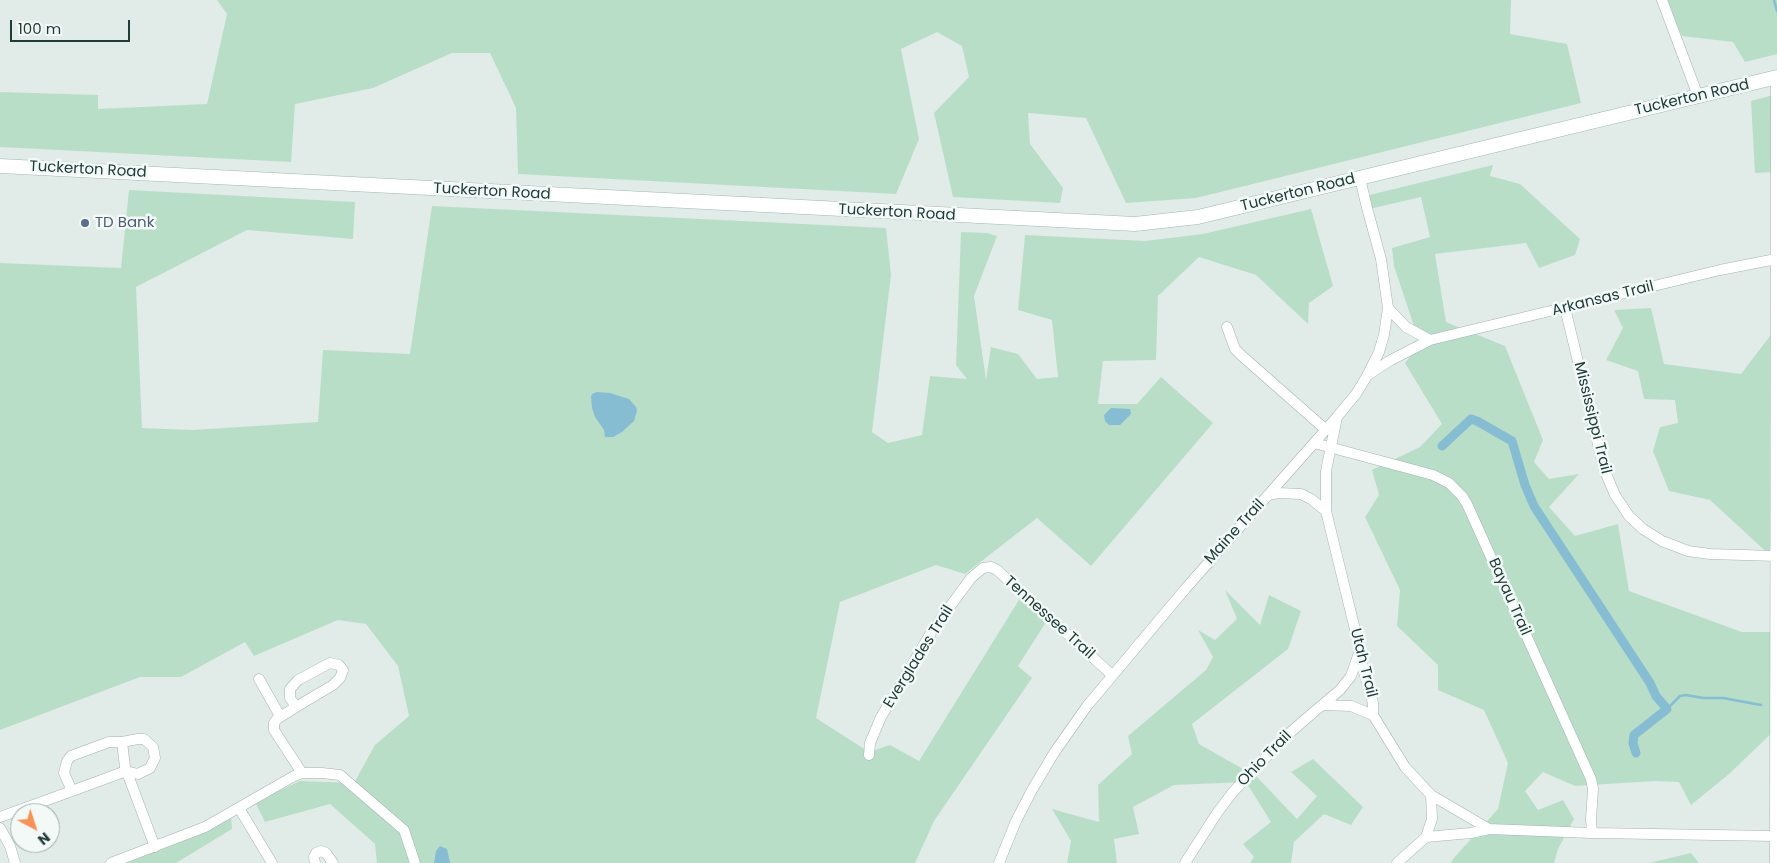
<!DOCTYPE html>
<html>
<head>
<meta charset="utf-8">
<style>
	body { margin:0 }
	#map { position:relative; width:1777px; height:863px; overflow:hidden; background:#e1ece9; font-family:Poppins,sans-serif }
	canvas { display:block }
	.north { position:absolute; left:10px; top:803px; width:50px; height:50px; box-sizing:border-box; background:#f2f9f6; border:1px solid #9eaeab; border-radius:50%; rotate:140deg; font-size:14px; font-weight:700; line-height:20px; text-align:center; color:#213d3a }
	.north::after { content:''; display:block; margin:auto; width:18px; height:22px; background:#f69255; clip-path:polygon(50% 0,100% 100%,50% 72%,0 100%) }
	.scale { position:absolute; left:10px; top:20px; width:120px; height:22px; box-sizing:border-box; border:2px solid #213d3a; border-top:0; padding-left:6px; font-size:15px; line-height:18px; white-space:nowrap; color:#213d3a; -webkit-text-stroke:4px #f2f9f6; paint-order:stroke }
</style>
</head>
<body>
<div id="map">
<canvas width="1777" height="863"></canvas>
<div class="north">N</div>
<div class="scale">100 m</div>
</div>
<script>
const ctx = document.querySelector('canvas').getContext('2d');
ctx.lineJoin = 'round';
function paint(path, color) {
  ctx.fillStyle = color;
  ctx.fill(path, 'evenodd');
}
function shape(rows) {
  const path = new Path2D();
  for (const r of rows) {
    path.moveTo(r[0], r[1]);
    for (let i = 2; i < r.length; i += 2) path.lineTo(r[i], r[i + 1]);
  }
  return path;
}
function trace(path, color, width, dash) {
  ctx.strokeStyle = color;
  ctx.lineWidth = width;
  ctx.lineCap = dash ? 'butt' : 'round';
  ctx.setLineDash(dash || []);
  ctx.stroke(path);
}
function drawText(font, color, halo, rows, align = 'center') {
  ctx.font = font + ' Poppins,sans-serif';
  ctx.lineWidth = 5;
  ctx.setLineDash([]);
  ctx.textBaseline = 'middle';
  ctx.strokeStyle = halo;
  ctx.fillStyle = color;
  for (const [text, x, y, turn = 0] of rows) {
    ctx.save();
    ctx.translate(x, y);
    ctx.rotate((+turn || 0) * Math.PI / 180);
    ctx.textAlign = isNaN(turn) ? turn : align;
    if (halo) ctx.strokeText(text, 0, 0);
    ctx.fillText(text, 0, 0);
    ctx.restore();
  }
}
paint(shape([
	[217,0,1511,0,1510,34,1567,44,1581,103,1196,198,1126,203,1086,118,1028,113,1030,144,1063,188,1060,203,953,197,934,113,969,77,962,46,937,32,901,49,919,139,896,194,518,174,516,108,490,53,452,53,373,88,295,104,291,162,0,147,0,92,98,95,98,109,207,104,227,14],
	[1665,0,1777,0,1777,54,1745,62,1733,42,1682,36],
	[1777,94,1777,172,1755,173,1751,101],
	[1493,165,1490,176,1520,184,1580,239,1575,255,1539,268,1526,243,1435,254,1446,322,1505,346,1543,440,1534,462,1549,479,1579,474,1549,507,1575,536,1618,524,1629,591,1742,632,1773,632,1776,729,1729,774,1691,805,1679,782,1655,781,1575,786,1543,772,1525,791,1538,810,1563,800,1574,819,1558,849,1554,863,1451,863,1453,859,1498,809,1508,763,1484,710,1438,690,1438,665,1397,626,1400,590,1365,517,1379,495,1372,470,1420,447,1442,424,1405,363,1420,344,1394,266,1392,248,1430,237,1421,197,1365,210,1361,197],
	[129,190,355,202,353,239,247,230,136,287,142,428,192,430,318,422,323,350,410,354,432,206,886,228,891,275,872,432,888,443,922,435,930,376,967,379,956,365,961,232,987,233,997,236,974,296,986,380,991,347,1018,354,1037,379,1058,377,1052,320,1018,310,1025,235,1145,241,1203,234,1311,209,1333,286,1309,303,1308,324,1256,275,1199,257,1158,296,1156,360,1103,361,1098,404,1137,404,1161,377,1213,423,1091,566,1037,518,965,574,936,565,840,602,816,718,869,752,890,745,919,761,1022,595,1048,619,1018,666,1032,678,934,821,915,863,377,863,375,844,330,804,265,822,255,802,300,781,354,783,375,745,409,716,398,666,366,624,338,620,254,656,245,642,181,677,140,677,0,730,0,263,121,268],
	[1651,308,1664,364,1741,374,1773,332,1774,559,1710,500,1669,491,1653,451,1660,427,1678,423,1675,400,1644,399,1638,371,1606,360,1623,328,1614,310],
	[1225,590,1260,625,1269,595,1301,611,1288,649,1192,724,1199,744,1257,777,1297,819,1317,796,1291,772,1313,759,1363,807,1351,825,1324,814,1294,842,1291,863,1250,863,1254,857,1243,844,1271,822,1246,782,1174,785,1133,807,1139,834,1114,839,1117,863,1067,863,1071,841,1052,809,1099,822,1098,785,1132,754,1128,736,1206,670,1213,657,1198,630,1215,640,1237,619],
	[231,814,232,829,176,863,125,863],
	[1691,853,1699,863,1649,863]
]), '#b9dec8');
paint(shape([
	[597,392,610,393,629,399,636,407,637,411,634,421,622,432,613,437,605,437,604,430,595,417,592,408,591,397,592,394],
	[1111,408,1130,409,1131,414,1120,425,1109,425,1105,421,1104,415],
	[440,846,447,849,450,863,434,863,436,851]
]), '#87bdd3');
trace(shape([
	[1774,0,1777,11],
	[1667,709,1680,696,1686,695,1703,698,1723,698,1761,705]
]), '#87bdd3', 2.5);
trace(shape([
	[1442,446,1471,419,1477,421,1512,441,1525,485,1534,506,1650,683,1656,696,1667,709,1634,735,1633,743,1636,753]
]), '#87bdd3', 9);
const minor = shape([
	[1662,0,1698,96],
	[1565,308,1604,469,1615,495,1629,516,1643,529,1662,541,1688,551,1710,554,1776,556],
	[1227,327,1235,349,1241,355,1325,429],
	[1430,340,1720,270,1776,259],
	[1368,375,1391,360,1430,340,1406,327,1388,308],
	[1337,417,1326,471,1326,511,1360,650,1362,665,1373,703,1373,715,1405,767,1431,795,1489,829,1592,833,1775,836],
	[1314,443,1433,475,1449,483,1462,496,1467,504,1591,779,1593,789,1591,819,1592,833],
	[1268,495,1278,493,1301,494,1311,499,1326,511],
	[259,679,280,716],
	[1322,705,1340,690,1351,676,1359,653],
	[296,707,333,685,340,678,343,670,339,665,330,663,298,680,290,689,290,698,296,707,277,719,274,723,274,730,302,773],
	[138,739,144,739,153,747,155,758,150,768,138,774,126,771,72,791,64,773,67,761,71,756,109,742,122,742,138,739],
	[122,742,125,767,155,847],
	[869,755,870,743,881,717,932,631,971,578,983,568,991,567,997,570,1112,675],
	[239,808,272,863],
	[0,817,72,791],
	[0,828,10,846,15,863],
	[1426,837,1471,833,1489,829],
	[111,863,205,827,294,776,302,773,322,773,340,775,404,830,415,863],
	[315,863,314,857,316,853,321,851,326,853,333,863],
	[999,863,1016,821,1032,790,1054,753,1087,706,1186,588,1337,417,1356,394,1367,376,1379,352,1384,335,1388,308,1381,259,1367,208,1360,178],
	[1185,863,1217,813,1233,792,1286,736,1322,705,1351,706,1373,715],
	[1397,863,1426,837,1432,819,1431,795],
	[1775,863,1776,78]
]);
const secondary = shape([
	[0,166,1135,224,1198,217,1777,77]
]);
trace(minor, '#a4b4b1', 11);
trace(secondary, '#9fb8b3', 15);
trace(minor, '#fff', 10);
trace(secondary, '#fff', 14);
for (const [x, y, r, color] of [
	[85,223,5,"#5c6f8a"]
]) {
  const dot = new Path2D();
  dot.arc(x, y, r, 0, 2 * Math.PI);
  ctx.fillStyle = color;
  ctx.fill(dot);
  trace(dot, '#f2f9f6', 2);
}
drawText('15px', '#213d3a', '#f2f9f6', [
	["Tuckerton Road",1692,98,-13],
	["Tuckerton Road",88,170,3],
	["Tuckerton Road",492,192,3],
	["Tuckerton Road",1298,193,-14],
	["Tuckerton Road",897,213,3],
	["Arkansas Trail",1603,299,-14],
	["Mississippi Trail",1592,418,76],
	["Maine Trail",1235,532,-48],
	["Bayau Trail",1509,597,66],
	["Tennessee Trail",1049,618,42],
	["Everglades Trail",919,657,-58],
	["Utah Trail",1363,663,76],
	["Ohio Trail",1265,759,-46]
]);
drawText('15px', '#4e5e75', '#f2f9f6', [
	["TD Bank",95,223]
], 'left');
</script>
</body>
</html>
